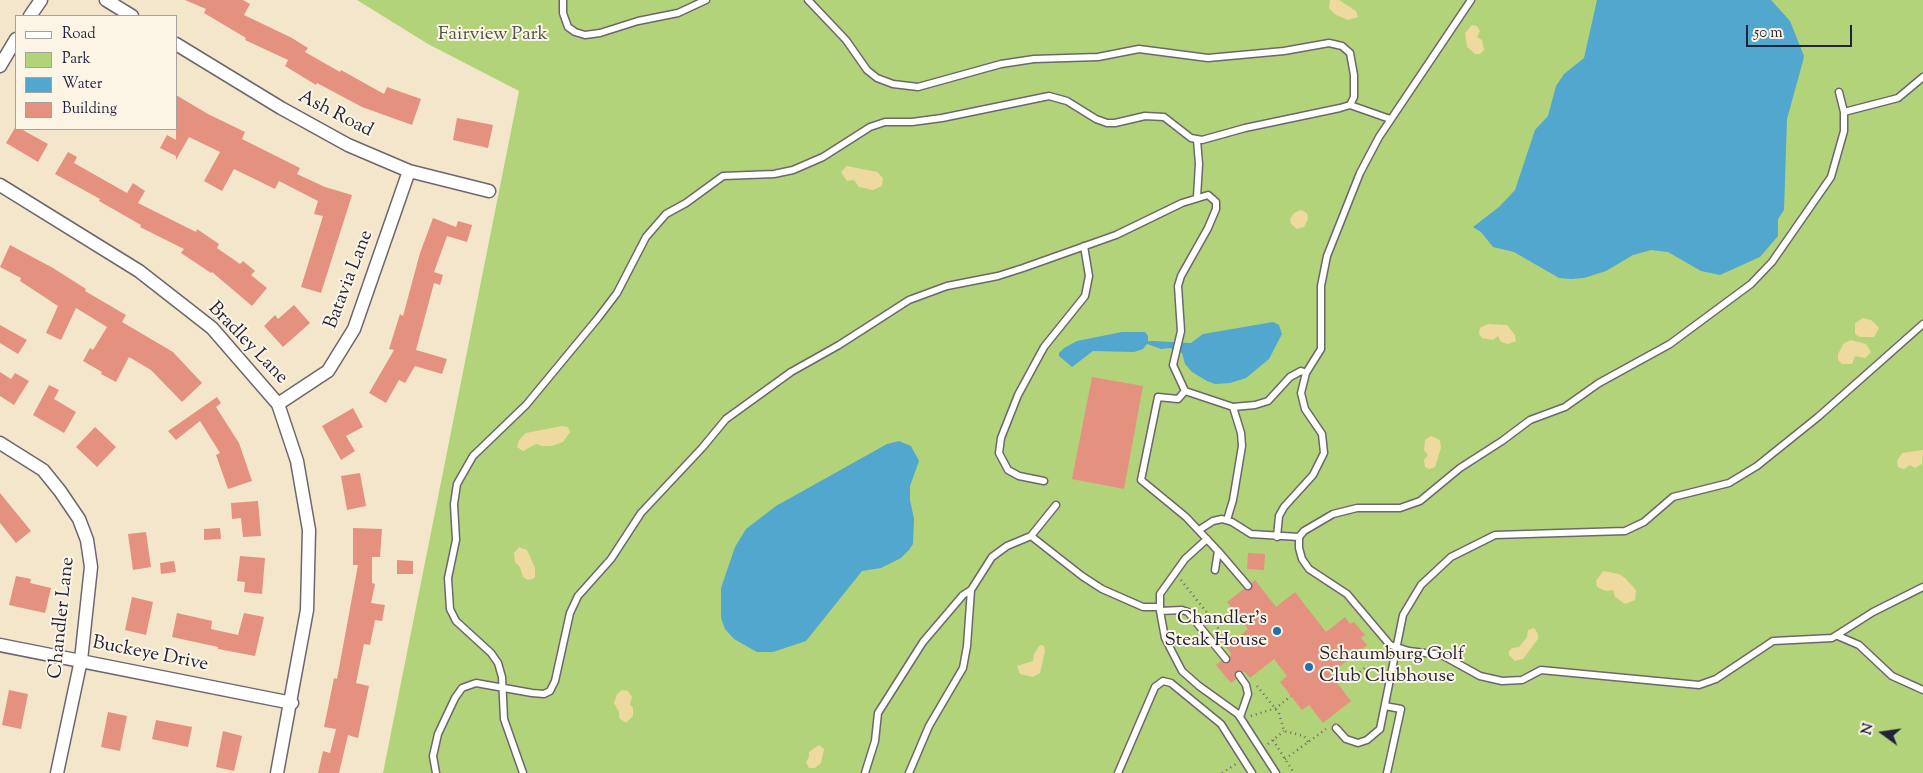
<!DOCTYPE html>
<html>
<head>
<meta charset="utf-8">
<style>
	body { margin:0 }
	#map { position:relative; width:1923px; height:773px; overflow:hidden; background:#f4e6ca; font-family:"Sorts Mill Goudy",serif }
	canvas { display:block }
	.legend { position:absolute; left:15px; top:15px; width:162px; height:115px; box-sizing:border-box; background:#fcf5e5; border:1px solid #a5a1a1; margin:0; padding:6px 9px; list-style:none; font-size:15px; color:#22223b }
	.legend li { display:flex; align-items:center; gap:10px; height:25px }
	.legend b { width:25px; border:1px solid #a5a1a1 }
	.north { position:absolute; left:1858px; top:708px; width:50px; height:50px; -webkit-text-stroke:4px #fcf5e5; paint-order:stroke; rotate:284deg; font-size:14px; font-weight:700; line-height:20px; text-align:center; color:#22223b }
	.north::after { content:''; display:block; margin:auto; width:18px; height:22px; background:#22223b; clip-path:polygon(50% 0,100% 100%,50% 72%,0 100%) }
	.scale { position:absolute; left:1746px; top:25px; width:106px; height:22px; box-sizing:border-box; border:2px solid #22223b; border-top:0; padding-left:6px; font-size:15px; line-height:18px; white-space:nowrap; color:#22223b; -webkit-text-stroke:4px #fcf5e5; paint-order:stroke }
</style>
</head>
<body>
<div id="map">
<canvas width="1923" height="773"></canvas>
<ul class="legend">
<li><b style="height:6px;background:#fff"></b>Road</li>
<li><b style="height:14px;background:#b2d37a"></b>Park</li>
<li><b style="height:14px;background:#51a7ce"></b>Water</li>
<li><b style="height:14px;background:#e5917f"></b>Building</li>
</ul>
<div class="north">N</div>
<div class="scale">50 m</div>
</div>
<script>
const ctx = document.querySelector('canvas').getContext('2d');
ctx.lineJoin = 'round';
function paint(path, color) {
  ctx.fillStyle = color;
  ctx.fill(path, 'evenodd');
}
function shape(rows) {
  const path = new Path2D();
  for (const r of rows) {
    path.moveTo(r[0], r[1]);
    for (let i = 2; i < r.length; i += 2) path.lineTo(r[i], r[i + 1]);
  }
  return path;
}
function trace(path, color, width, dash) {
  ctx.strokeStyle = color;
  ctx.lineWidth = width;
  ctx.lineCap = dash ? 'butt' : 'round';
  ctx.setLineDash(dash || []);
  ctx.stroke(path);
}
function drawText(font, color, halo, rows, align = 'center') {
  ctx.font = font + ' "Sorts Mill Goudy",serif';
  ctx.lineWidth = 4;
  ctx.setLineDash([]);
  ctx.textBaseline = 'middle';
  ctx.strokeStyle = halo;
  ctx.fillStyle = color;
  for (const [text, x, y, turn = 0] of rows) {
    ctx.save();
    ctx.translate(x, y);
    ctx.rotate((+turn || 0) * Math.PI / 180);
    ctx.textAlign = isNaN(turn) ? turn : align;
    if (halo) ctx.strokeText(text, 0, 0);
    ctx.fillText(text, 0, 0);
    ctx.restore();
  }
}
paint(shape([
	[357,0,1923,0,1923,773,383,773,519,91,428,44]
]), '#b2d37a');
paint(shape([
	[1330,0,1339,0,1356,11,1358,17,1348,20,1336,15,1329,8],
	[1472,25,1477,26,1480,31,1477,37,1482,40,1484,50,1480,54,1475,54,1467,47,1465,33],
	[847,166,877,172,883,178,882,186,873,190,859,187,854,180,847,181,841,172],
	[1301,210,1307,213,1308,219,1304,227,1297,229,1291,224,1290,219,1294,213],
	[1863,318,1871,320,1879,328,1874,337,1860,337,1855,334,1855,323],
	[1488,324,1507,325,1515,335,1516,341,1508,344,1501,342,1498,336,1493,340,1482,338,1479,334,1480,328],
	[1851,340,1866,344,1871,352,1865,358,1855,356,1852,364,1842,364,1838,360,1838,354,1844,343],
	[562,426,568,427,570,432,563,442,552,446,542,446,536,444,523,451,517,447,519,440,526,433],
	[1431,436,1440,440,1441,448,1435,467,1429,469,1425,467,1424,460,1428,455,1424,450,1425,440],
	[1923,450,1922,464,1915,468,1910,465,1904,469,1898,467,1897,461,1902,453],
	[519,547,527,550,535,568,535,577,532,579,528,580,523,577,520,567,515,562,514,553],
	[1603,571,1619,574,1625,578,1636,590,1635,600,1625,604,1615,597,1613,590,1606,591,1597,587,1596,581],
	[1534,628,1538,634,1538,639,1523,659,1515,661,1509,655,1509,651,1512,648,1519,647,1527,637,1528,630],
	[1040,645,1044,646,1045,651,1040,673,1033,677,1020,674,1017,666,1033,661,1034,654],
	[622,690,628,691,632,697,630,704,633,708,633,716,626,723,619,718,619,712,614,703,617,694],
	[819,745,824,749,821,763,815,768,809,768,806,762,809,757,809,752]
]), '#eeda9e');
paint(shape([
	[1597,0,1771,0,1790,21,1804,56,1803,61,1787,119,1784,210,1778,219,1778,236,1760,257,1720,275,1701,271,1668,252,1651,250,1633,255,1606,271,1584,278,1571,279,1559,278,1514,252,1493,247,1481,232,1473,227,1499,207,1515,190,1535,130,1548,116,1556,86,1564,74,1584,58],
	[1273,322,1279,325,1282,334,1269,359,1246,378,1230,383,1215,384,1207,381,1192,372,1185,364,1182,353,1170,348,1161,349,1147,344,1143,349,1134,352,1093,351,1072,367,1059,356,1059,353,1064,348,1077,341,1122,332,1145,332,1148,336,1148,341,1153,341,1191,343,1203,334],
	[899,441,911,446,919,461,910,486,910,500,914,519,913,544,909,550,901,558,881,568,862,571,806,641,773,652,757,652,734,639,725,629,721,618,721,588,735,547,746,529,776,506,887,444]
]), '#51a7ce');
paint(shape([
	[185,0,243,0,250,4,244,15,292,38,308,48,305,52,340,72,341,70,384,94,387,87,421,99,412,125,362,107,317,83,316,85,285,66,288,60,245,40,246,38,204,13,206,9],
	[176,95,208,114,245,132,242,139,300,168,297,174,325,187,352,195,321,293,301,287,323,216,314,214,318,201,279,181,275,189,234,169,222,191,204,181,220,152,189,137,176,160,176,156,160,148,167,135,176,140],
	[457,118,493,125,488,148,453,140],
	[16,126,16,129,21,129,48,144,38,162,6,143],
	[68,152,77,157,74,163,127,193,133,183,145,191,138,203,196,232,197,229,219,244,217,248,240,264,243,261,255,271,251,275,267,288,252,306,212,272,211,273,181,253,184,249,140,227,141,225,99,201,100,199,55,174],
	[433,218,456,227,458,221,472,225,467,242,447,236,434,272,443,275,440,285,434,283,416,350,447,359,442,374,415,366,405,383,399,380,386,403,369,393,394,350,389,349,400,314,403,316,420,253],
	[10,245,53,268,86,289,85,291,126,315,122,322,173,352,202,383,182,402,151,370,129,357,116,382,101,374,102,372,83,361,90,348,93,350,107,327,76,308,61,340,46,333,58,306,20,281,21,278,0,267],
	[294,305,310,323,283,347,264,326,275,315,278,319],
	[0,325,27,340,18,354,0,343],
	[0,372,11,379,15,373,29,381,14,405,0,396],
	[1092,377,1143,386,1124,489,1072,479],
	[49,385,59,390,54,399,76,412,64,433,33,415],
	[217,397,221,403,216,407,239,443,252,481,228,489,216,455,220,453,200,421,176,440,168,431],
	[353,408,363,427,346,436,355,451,341,460,322,426],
	[95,427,116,447,97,467,76,447],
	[360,473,366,506,347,510,341,476],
	[0,493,31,531,16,543,0,523],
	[258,501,261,536,243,537,241,518,232,519,231,503],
	[220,528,221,539,204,540,204,529],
	[353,528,382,529,380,557,372,557,372,583,375,584,371,603,385,605,382,621,375,620,370,645,364,644,356,683,369,686,358,738,348,735,339,773,318,773,323,751,330,753,336,729,324,727,334,678,337,679,358,565,353,565],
	[146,532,151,567,133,570,128,534],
	[1248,553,1265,554,1264,570,1247,569],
	[240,556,265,558,262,594,244,592,245,582,237,581],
	[397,560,413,561,413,574,397,574],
	[174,561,176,572,161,574,160,563],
	[16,576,31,579,30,583,51,588,45,613,9,605],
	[1255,580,1276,607,1295,592,1326,632,1345,617,1350,624,1354,622,1365,635,1361,638,1367,645,1330,674,1351,701,1323,723,1309,705,1302,710,1280,682,1287,676,1274,659,1250,678,1245,672,1237,671,1234,675,1236,679,1231,683,1216,665,1221,661,1225,664,1229,663,1231,653,1226,647,1248,629,1227,602,1244,589,1251,590,1252,583],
	[132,597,153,602,146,635,125,630],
	[177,613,212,621,211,629,238,635,244,613,264,617,255,656,218,649,218,647,172,637],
	[9,690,28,694,21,729,2,725],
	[108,712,127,716,120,751,101,747],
	[156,720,192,727,188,747,152,739],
	[223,731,242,736,234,771,216,767]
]), '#e5917f');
const lane = shape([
	[563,0,563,13,568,27,575,32,585,35,600,33,638,21,678,13,706,0],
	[1839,92,1844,112,1844,131,1831,177,1772,262,1751,284,1670,344,1599,383,1565,407,1530,420,1502,441,1460,468,1420,501,1400,508,1357,508,1333,514,1304,531,1299,537,1299,548,1302,559,1309,569,1347,594,1390,645,1409,651,1442,655,1480,676,1502,681,1522,680,1541,670,1699,685,1716,679,1773,641,1832,638,1873,612,1923,587],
	[1350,105,1390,119],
	[1844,112,1898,98,1923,77],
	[1197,197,1199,164,1197,140],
	[1185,391,1178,399,1158,397,1141,480,1186,517,1218,551,1215,570],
	[1185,391,1233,407,1255,405,1268,401,1290,377,1301,371,1306,373],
	[1044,481,1019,476,1008,470,999,453,1001,438,1018,395,1044,347,1085,296,1089,276,1084,246],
	[1227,520,1233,500,1242,446,1241,433,1233,407],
	[1199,530,1213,521,1222,519,1232,522,1251,534,1299,537],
	[1031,536,1082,576,1102,589,1143,607,1160,607],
	[1277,537,1279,516,1284,507,1313,475,1324,453,1322,434,1305,409,1301,393,1306,373,1321,349,1321,286,1327,256,1360,173,1379,137,1471,0],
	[1207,539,1185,559,1160,594,1160,611,1165,638,1182,671,1199,686,1238,714,1276,773],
	[1218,551,1248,586],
	[1160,611,1182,610,1188,612,1226,659],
	[1838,636,1859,645,1892,676,1923,690],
	[1239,675,1246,685,1248,694,1240,717],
	[1385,706,1401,709,1387,773],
	[1336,728,1346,739,1358,743,1367,740,1380,729,1403,615,1421,585,1451,557,1495,535,1625,531,1644,522,1673,497,1729,483,1757,466,1818,417,1923,324],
	[436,773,433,756,438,734,455,698,462,688,476,683,532,693,544,694,550,691,555,681,570,613,578,596,611,559,641,513,702,448,726,419,791,372,839,345,909,300,947,286,998,276,1023,268,1116,235,1182,203,1208,195,1216,202,1216,209,1208,228,1181,276,1178,286,1181,331,1173,365,1185,391],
	[523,773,504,719,502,677,498,663,491,653,456,621,450,609,448,578,456,540,454,504,457,484,473,456,526,405,598,318,617,293,646,237,666,214,686,203,723,176,774,174,793,170,823,157,870,127,885,122,912,122,942,118,1049,96,1067,101,1096,119,1107,123,1115,123,1145,116,1164,117,1191,138,1202,140,1245,128,1340,108,1350,105,1354,97,1354,75,1350,53,1342,46,1329,43,1284,51,1208,58,1139,49,1098,57,1034,59,1001,64,918,87,893,84,877,78,867,70,846,40,808,0],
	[865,773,875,741,878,713,923,642,963,595,971,590,992,557,1007,546,1031,536,1056,505],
	[909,773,929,726,963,668,967,646,971,590],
	[1118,773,1155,687,1163,681,1171,683,1221,724,1252,773]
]);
const street = shape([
	[106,0,132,16],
	[30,16,41,0],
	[176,44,281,108,348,145,409,171,489,191],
	[0,66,16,39],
	[0,185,139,271,212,328,278,404,297,461,309,530,307,610,277,773],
	[278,404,328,371,354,329,409,171],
	[0,443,43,470,60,491,79,519,87,540,91,567,81,660,57,773],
	[0,645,292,703]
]);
trace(lane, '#6c676d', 9);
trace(street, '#6c676d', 15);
trace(shape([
	[1181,580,1216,624,1222,636],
	[1360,672,1367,666],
	[1257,686,1279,713,1284,731,1304,736,1308,742],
	[1251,716,1276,708,1291,696],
	[1273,740,1294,773],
	[1268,744,1284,731],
	[1285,759,1326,729],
	[1222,773,1236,764]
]), '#6c676d', 2.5, [1, 4]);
trace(lane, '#fff', 6);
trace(street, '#fff', 12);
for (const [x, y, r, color] of [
	[1277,631,5,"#1f6fb2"],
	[1309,667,5,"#1f6fb2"]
]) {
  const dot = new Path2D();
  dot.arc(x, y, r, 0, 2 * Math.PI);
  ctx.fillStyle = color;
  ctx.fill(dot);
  trace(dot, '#fcf5e5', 2);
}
drawText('19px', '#4d574e', '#fcf5e5', [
	["Fairview Park",493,36]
]);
drawText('19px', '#22223b', '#fcf5e5', [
	["Ash Road",335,115,27],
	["Batavia Lane",350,280,-69],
	["Bradley Lane",247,344,46],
	["Chandler Lane",63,618,-84],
	["Buckeye Drive",150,655,11]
]);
drawText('19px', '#22223b', '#fcf5e5', [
	["Chandler's",1267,620],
	["Steak House",1267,642],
	["Schaumburg Golf",1319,656,"left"],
	["Club Clubhouse",1319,678,"left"]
], 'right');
</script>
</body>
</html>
